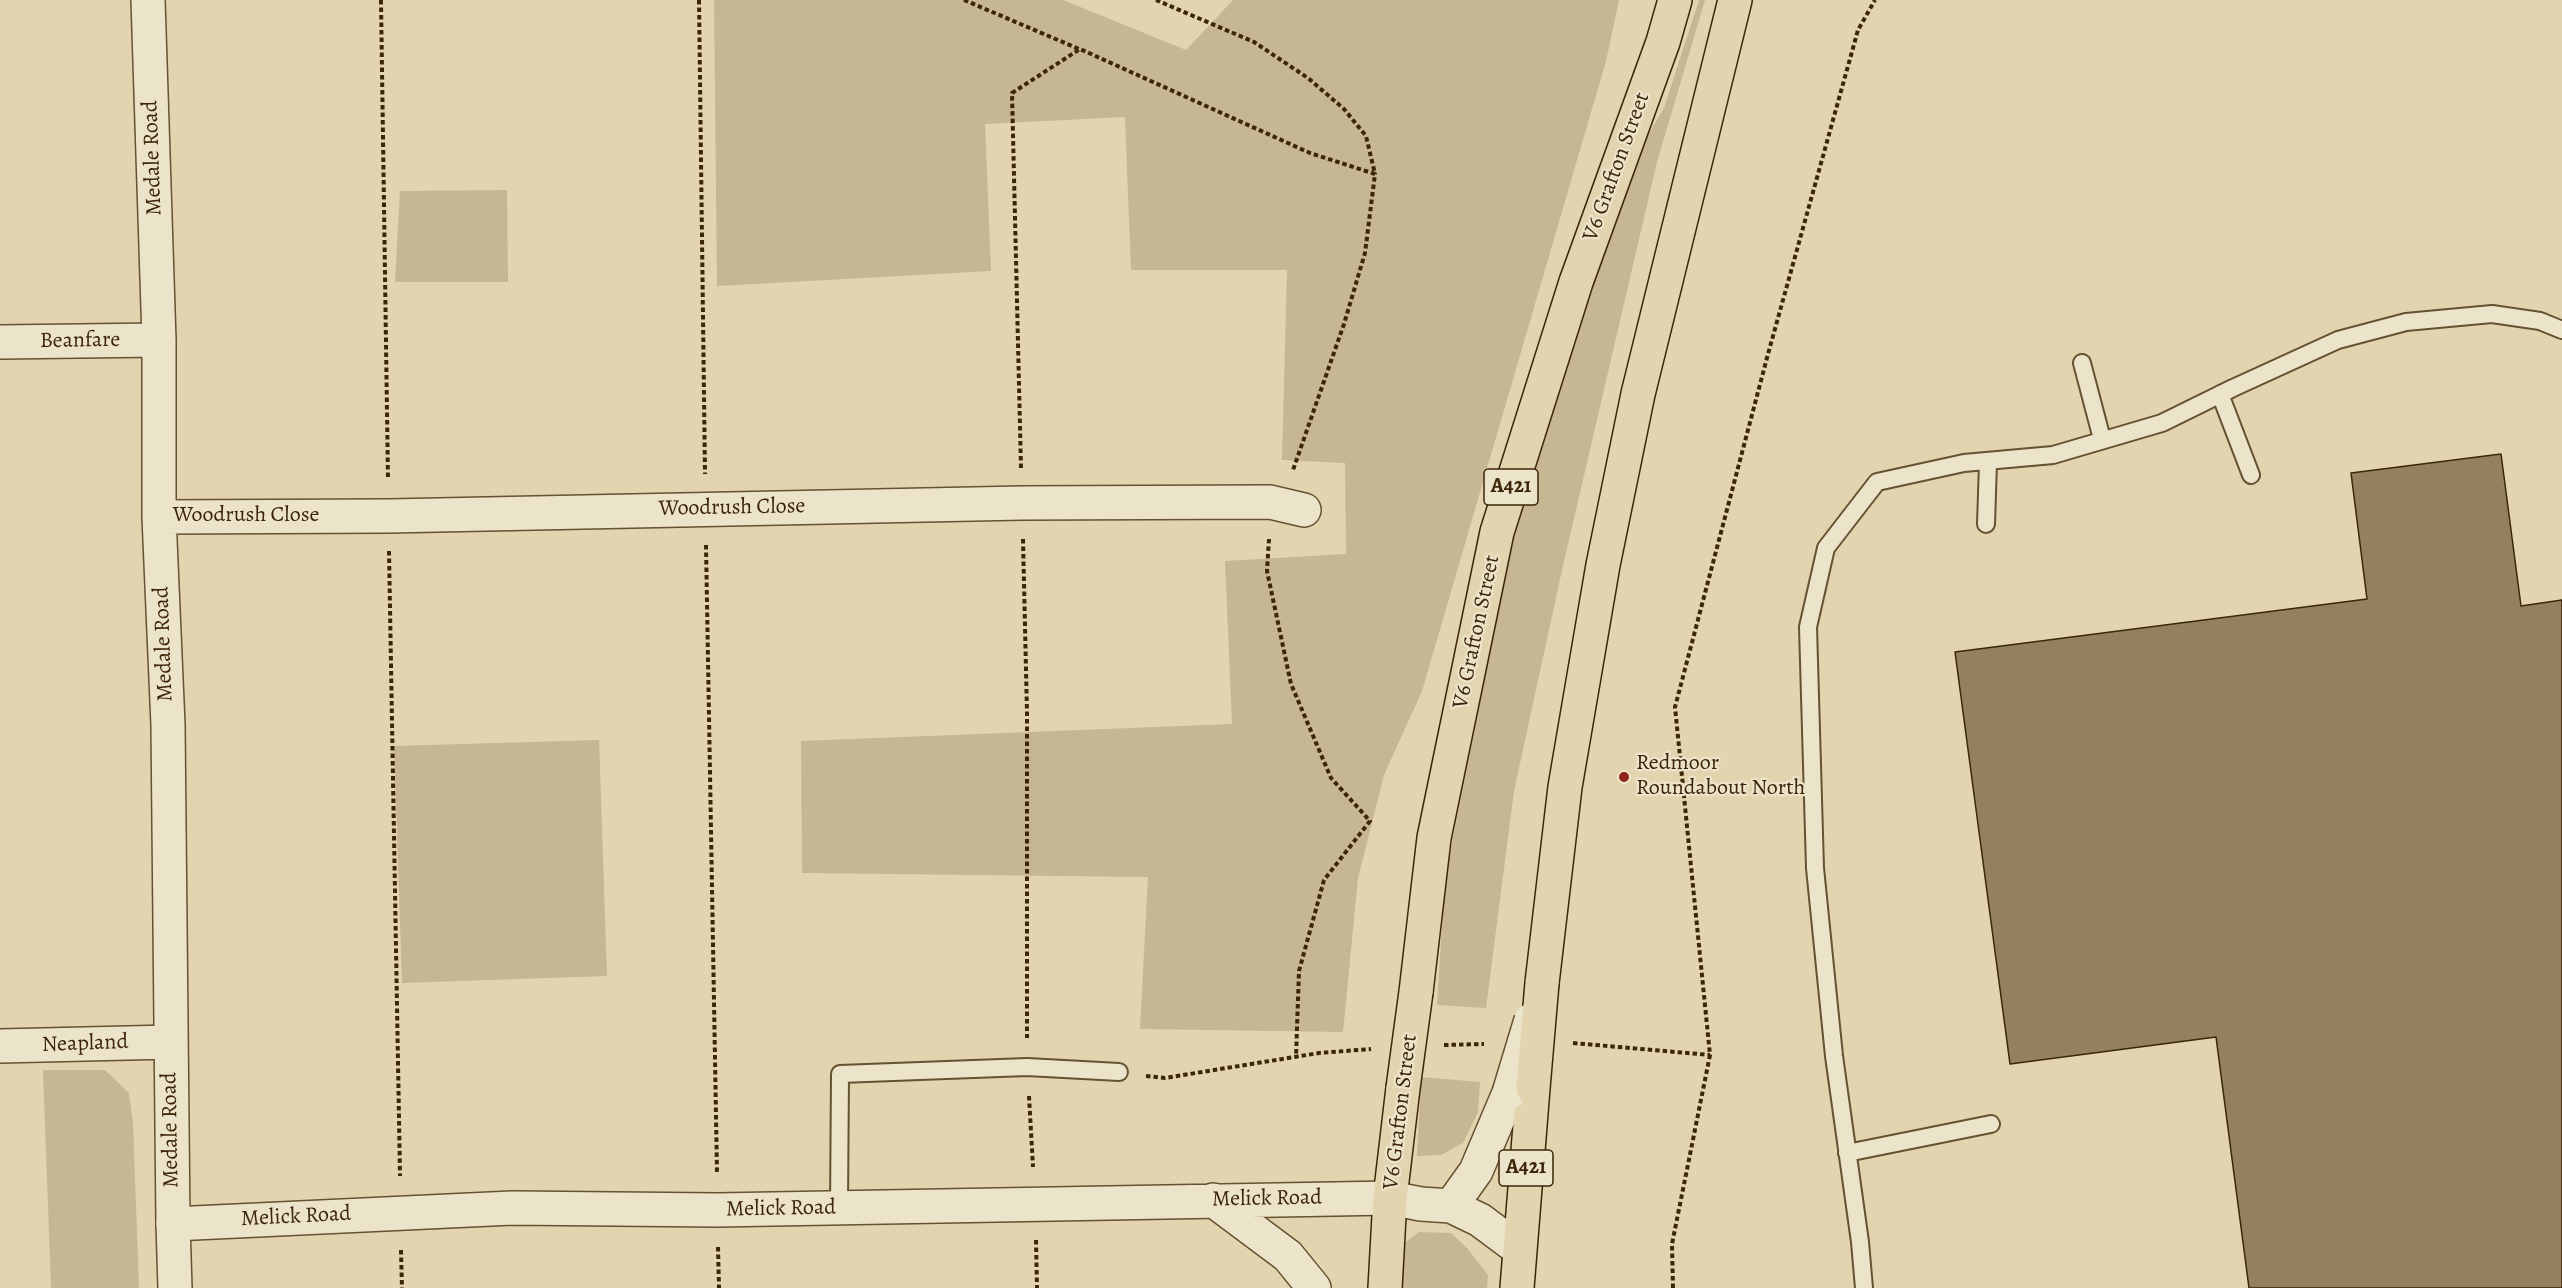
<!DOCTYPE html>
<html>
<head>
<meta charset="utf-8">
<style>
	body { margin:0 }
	canvas { display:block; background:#e2d4af }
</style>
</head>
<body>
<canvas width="2562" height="1288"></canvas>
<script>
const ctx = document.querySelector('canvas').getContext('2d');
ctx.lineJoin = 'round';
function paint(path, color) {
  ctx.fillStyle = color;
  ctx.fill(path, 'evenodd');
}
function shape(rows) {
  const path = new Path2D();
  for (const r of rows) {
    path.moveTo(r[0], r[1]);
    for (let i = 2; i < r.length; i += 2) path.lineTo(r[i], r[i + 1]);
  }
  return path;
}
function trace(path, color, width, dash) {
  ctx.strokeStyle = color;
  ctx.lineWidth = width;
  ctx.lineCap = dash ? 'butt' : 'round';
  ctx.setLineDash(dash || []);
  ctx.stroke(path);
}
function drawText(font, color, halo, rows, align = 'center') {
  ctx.font = font + ' Alegreya,serif';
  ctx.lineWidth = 4.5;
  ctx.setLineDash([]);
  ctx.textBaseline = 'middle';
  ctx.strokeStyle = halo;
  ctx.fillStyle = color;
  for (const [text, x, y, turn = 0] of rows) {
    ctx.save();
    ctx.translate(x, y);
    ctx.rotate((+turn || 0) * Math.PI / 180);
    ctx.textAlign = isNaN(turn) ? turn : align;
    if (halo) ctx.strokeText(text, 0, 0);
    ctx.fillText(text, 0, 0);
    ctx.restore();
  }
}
paint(shape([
	[714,0,1063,0,1186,50,1233,0,1619,0,1606,61,1422,691,1384,775,1358,878,1343,1032,1140,1029,1148,877,802,873,801,741,1232,724,1225,561,1346,554,1345,463,1282,460,1287,270,1131,270,1125,117,985,124,991,271,717,286],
	[1699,0,1705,0,1657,162,1562,570,1514,791,1486,1008,1437,1005,1445,878,1520,504,1623,177,1664,108],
	[507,190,508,282,395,282,400,191],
	[599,740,607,976,402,983,394,746],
	[43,1070,105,1070,129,1093,133,1124,139,1288,51,1288],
	[1421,1077,1480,1082,1478,1112,1463,1143,1441,1155,1417,1156],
	[1419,1232,1451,1233,1467,1248,1488,1275,1487,1288,1401,1288,1402,1245]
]), '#c6b692');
const building = shape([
	[2501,454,2521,606,2562,600,2562,1288,2249,1288,2216,1037,2010,1064,1955,652,2367,599,2351,473,2501,454]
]);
paint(building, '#93805e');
trace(building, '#3d2507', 1.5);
const service = shape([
	[2082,363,2102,439],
	[2220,394,2251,475],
	[1986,524,1988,463],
	[1847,1153,1991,1124],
	[839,1207,840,1074,1027,1067,1119,1072],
	[1864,1288,1860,1242,1834,1056,1815,868,1808,627,1826,548,1877,482,1964,463,2053,455,2162,423,2233,388,2338,340,2406,322,2492,314,2540,321,2562,330]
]);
const minor = shape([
	[148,0,159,340,159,517,168,725,173,1224],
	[0,342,159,340],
	[159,517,389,516,1022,503,1270,502,1304,510],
	[0,1046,170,1042]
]);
const tertiary = shape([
	[1213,1200,1288,1256,1314,1288],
	[1451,1206,1476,1171,1509,1093],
	[175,1288,173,1224,512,1208,717,1210,1390,1198,1421,1204,1451,1206,1480,1220,1519,1249]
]);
const trunk = shape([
	[1542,983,1565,787,1603,565,1638,394,1735,0],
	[1416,992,1434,838,1497,532,1576,282,1663,42,1675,0],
	[1385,1288,1390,1198,1403,1088],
	[1517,1288,1533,1088]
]);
trace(service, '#665131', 20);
trace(minor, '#665131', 36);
trace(tertiary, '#665131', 36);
trace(trunk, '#3d2507', 36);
trace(shape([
	[381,0,388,480],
	[699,0,705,474],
	[964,0,1079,49],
	[1156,0,1254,42,1308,78,1344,109,1366,136,1375,174],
	[1021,468,1012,93,1080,49,1310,153,1375,174,1365,253,1344,324,1293,470],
	[1023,539,1027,713,1027,1038],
	[1269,539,1267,571,1291,684,1331,778,1370,821,1324,880,1299,971,1296,1057],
	[706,545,717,1173],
	[389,551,400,1176],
	[1573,1043,1710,1055],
	[1444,1045,1484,1044],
	[1146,1076,1165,1078,1319,1053,1371,1049],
	[1029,1096,1033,1167],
	[1036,1240,1037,1288],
	[718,1247,719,1288],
	[401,1250,402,1288],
	[1673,1288,1672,1244,1710,1055,1675,707,1768,354,1858,30,1875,0]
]), '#3d2507', 4, [4.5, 3]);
trace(service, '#ece3cb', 16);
trace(minor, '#ece3cb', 33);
trace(tertiary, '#ece3cb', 33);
trace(trunk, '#e2d4af', 33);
const tertiaryBridge = shape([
	[1509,1093,1531,1020]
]);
const trunkBridge = shape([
	[1403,1088,1416,992],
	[1533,1088,1542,983]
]);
trace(tertiaryBridge, '#665131', 36, []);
trace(trunkBridge, '#3d2507', 36, []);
trace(tertiaryBridge, '#ece3cb', 33);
trace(trunkBridge, '#e2d4af', 33);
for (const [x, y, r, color] of [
	[1624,777,6,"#8f2418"]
]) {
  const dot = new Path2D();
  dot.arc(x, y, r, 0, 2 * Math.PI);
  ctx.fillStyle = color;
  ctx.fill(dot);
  trace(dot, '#ece3cb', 2);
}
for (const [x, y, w] of [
	[1511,487,54],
	[1526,1168,54]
]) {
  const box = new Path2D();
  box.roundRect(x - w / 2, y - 18, w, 36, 4.5);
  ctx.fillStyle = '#ece3cb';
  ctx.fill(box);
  trace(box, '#3d2507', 1.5);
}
drawText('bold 21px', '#3d2507', null, [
	["A421",1511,487],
	["A421",1526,1168]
]);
drawText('22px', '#3d2507', '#ece3cb', [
	["Medale Road",153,158,-92],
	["V6 Grafton Street",1617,167,-70],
	["Beanfare",80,341,-1],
	["Woodrush Close",732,508,-1],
	["Woodrush Close",246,516],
	["V6 Grafton Street",1477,632,-78],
	["Medale Road",164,644,-92],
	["Neapland",85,1044,-2],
	["V6 Grafton Street",1401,1112,-83],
	["Medale Road",171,1130,-91],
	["Melick Road",1267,1199,-1],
	["Melick Road",781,1209,-1],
	["Melick Road",296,1217,-3]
]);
drawText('22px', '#3d2507', '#ece3cb', [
	["Redmoor",1636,764],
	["Roundabout North",1636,789]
], 'left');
</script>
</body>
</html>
